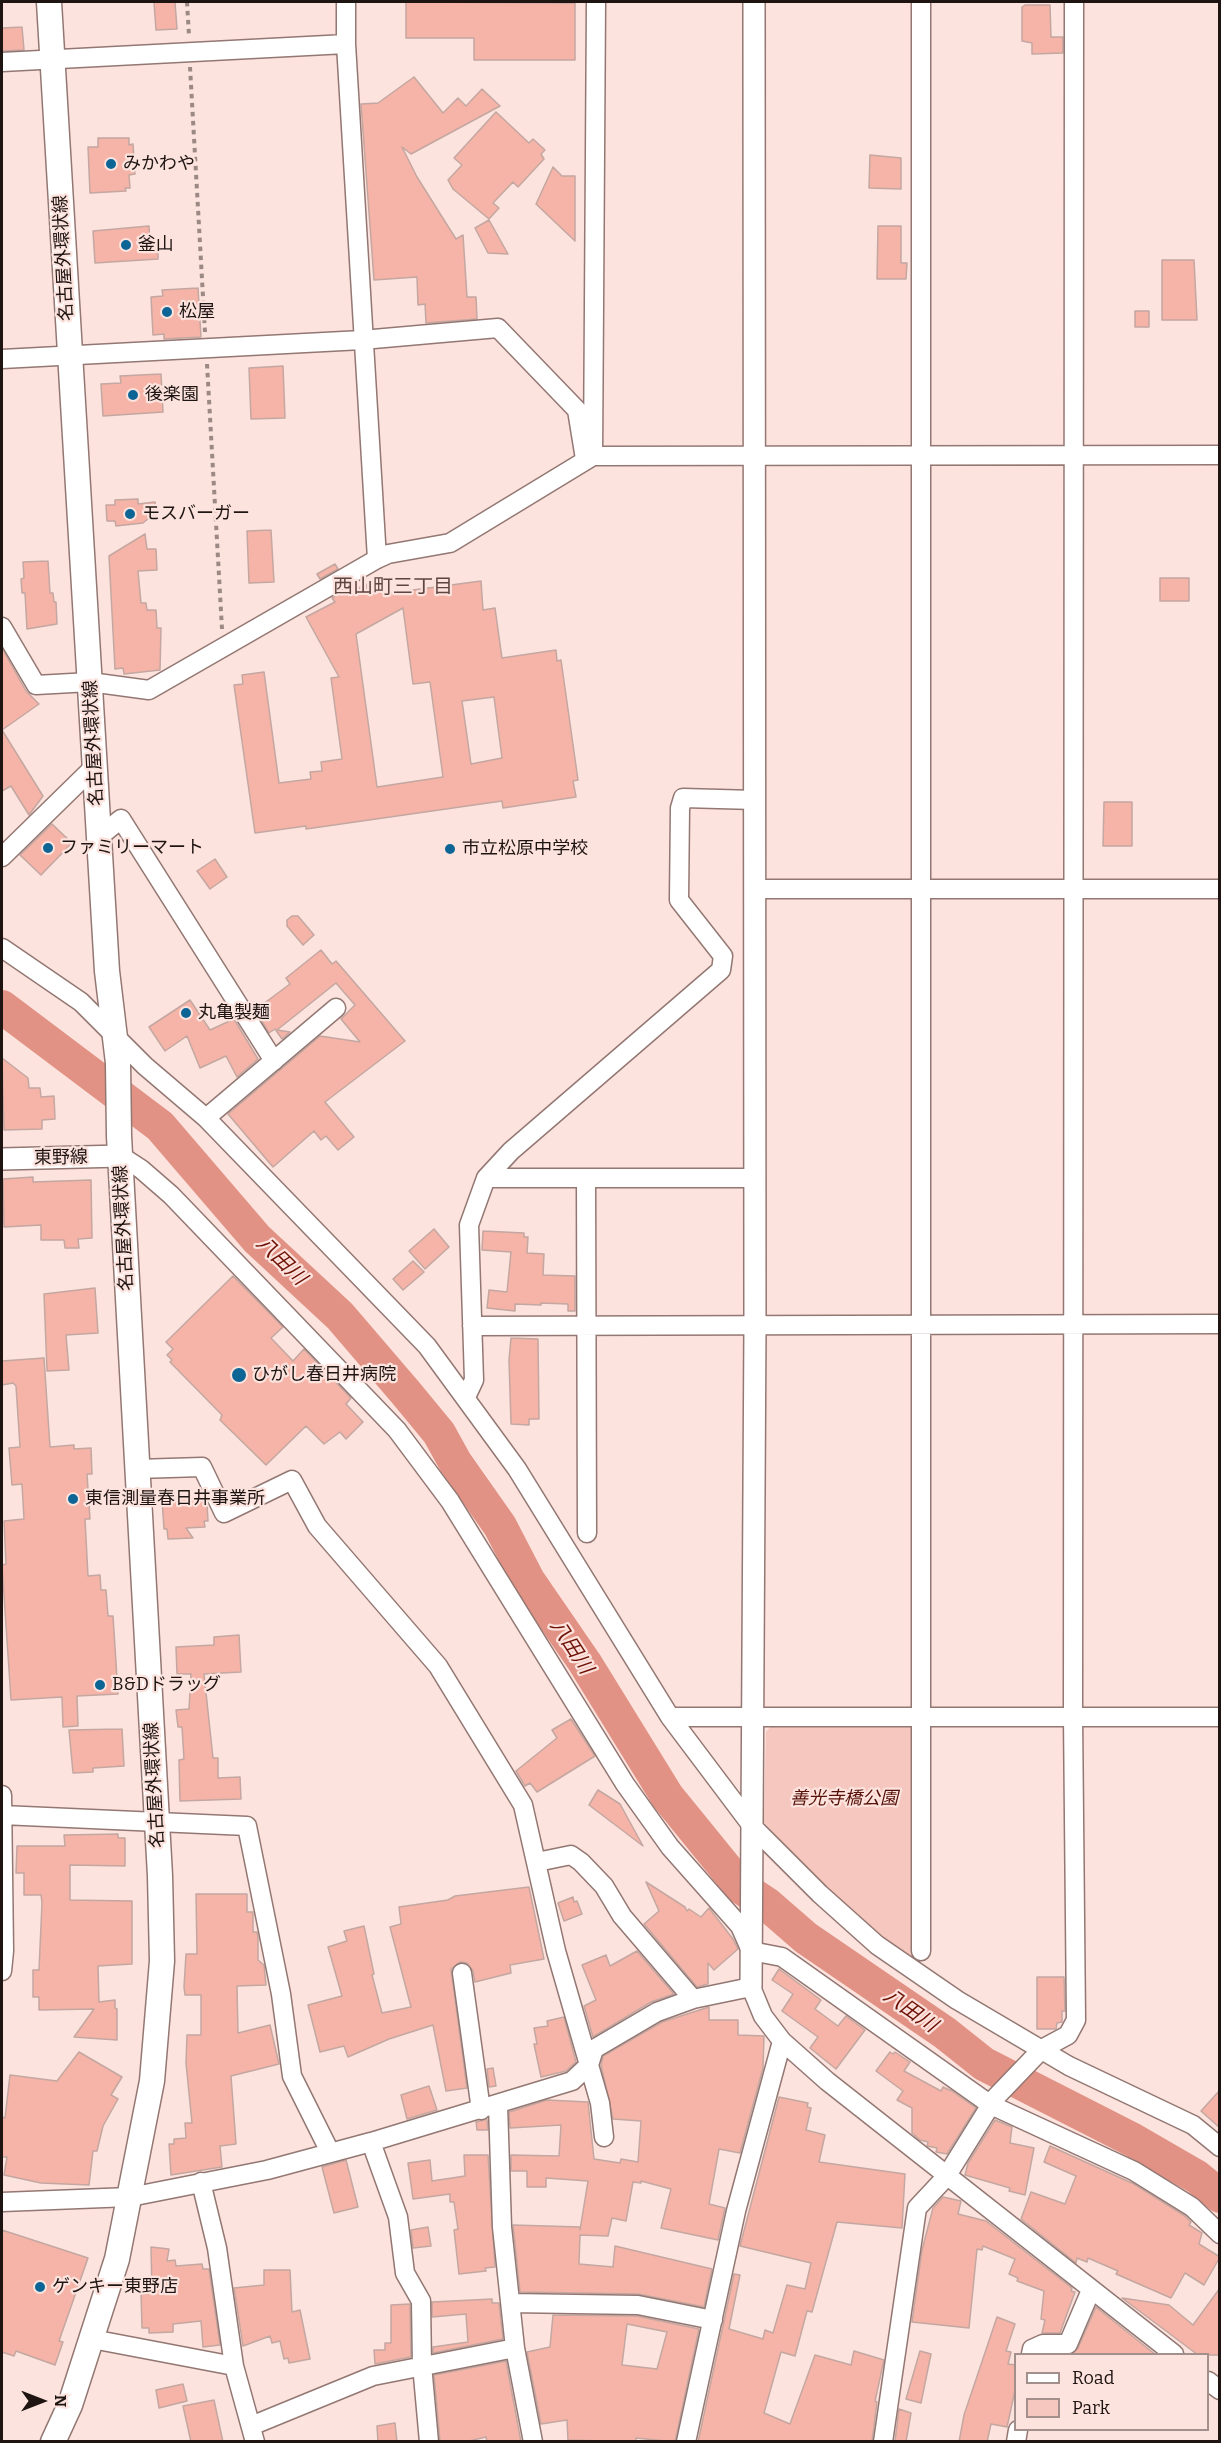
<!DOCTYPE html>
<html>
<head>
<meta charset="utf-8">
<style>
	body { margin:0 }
	#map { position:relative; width:1221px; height:2443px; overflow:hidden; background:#fce3de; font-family:Bitter,serif }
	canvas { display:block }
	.frame { position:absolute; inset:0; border:3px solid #1e1412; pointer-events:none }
	.legend { position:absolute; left:1014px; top:2353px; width:195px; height:78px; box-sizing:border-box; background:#fce3de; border:2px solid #a3908c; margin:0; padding:8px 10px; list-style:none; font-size:18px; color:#1e1412 }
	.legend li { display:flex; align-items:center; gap:12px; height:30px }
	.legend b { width:30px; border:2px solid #a3908c }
	.north { position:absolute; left:12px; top:2371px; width:60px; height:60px; -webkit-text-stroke:4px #fce3de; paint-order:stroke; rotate:90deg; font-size:16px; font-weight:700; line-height:24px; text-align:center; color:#1e1412 }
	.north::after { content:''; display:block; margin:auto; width:21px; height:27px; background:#1e1412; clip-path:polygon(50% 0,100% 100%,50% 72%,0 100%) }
</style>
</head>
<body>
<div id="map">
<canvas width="1221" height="2443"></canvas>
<div class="frame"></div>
<ul class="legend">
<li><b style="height:8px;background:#fff"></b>Road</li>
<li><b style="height:16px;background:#f5c7be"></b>Park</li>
</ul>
<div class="north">N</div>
</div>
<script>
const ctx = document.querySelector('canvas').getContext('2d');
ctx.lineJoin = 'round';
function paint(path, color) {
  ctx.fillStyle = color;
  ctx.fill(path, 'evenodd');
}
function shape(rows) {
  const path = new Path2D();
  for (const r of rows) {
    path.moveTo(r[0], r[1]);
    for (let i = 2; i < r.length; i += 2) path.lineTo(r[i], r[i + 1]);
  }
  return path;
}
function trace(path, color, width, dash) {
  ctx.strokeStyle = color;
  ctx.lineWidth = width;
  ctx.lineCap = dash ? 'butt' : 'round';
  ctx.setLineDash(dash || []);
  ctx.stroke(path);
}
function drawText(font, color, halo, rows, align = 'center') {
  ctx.font = font + ' Bitter,"Noto Sans JP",serif';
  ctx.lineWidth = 4.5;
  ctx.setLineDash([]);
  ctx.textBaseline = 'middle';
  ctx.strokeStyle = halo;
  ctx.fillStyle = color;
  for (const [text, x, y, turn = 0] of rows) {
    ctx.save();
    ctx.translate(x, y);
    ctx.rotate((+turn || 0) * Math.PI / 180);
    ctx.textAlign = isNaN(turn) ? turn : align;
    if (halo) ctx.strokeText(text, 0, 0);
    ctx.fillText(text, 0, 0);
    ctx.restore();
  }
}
paint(shape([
	[772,1725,918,1725,918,1966,890,1948,815,1879,764,1822,766,1732]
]), '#f5c7be');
trace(shape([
	[2,1007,160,1126,257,1239,340,1316,406,1393,439,1433,455,1462,500,1526,528,1580,585,1663,667,1796,741,1887,768,1905,806,1938,945,2033,984,2064,1133,2140,1197,2177,1220,2196]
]), '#e19284', 34);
const building = shape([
	[154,2,175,2,177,29,156,30,154,2],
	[406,2,575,3,575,60,474,60,474,38,406,38,406,2],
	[1025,5,1050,5,1051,37,1063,37,1063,53,1032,54,1032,43,1022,41,1022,7,1025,5],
	[22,27,24,50,2,51,2,28,22,27],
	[414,77,443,113,458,98,466,106,482,89,500,106,411,154,402,147,417,177,456,239,463,235,467,297,476,297,477,319,426,323,425,304,418,305,417,277,374,280,361,104,378,103,414,77],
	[496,112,529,143,533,139,545,150,541,154,544,159,518,187,513,182,493,203,499,208,489,219,453,189,448,180,462,165,454,158,496,112],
	[98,138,129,138,129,145,133,144,135,174,129,175,130,188,125,188,126,191,90,193,88,147,98,147,98,138],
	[870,155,901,158,901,189,869,188,870,155],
	[553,167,562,176,575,176,575,241,536,204,553,167],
	[489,220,508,254,488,253,475,228,489,220],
	[149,226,150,245,158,245,158,259,95,263,93,231,149,226],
	[878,226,901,226,901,263,907,263,906,279,877,279,878,226],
	[1162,260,1194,260,1197,320,1162,320,1162,260],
	[198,288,201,337,164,339,164,334,153,335,151,297,163,296,162,290,198,288],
	[1135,311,1149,311,1149,327,1135,327,1135,311],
	[283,366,285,418,251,419,249,368,283,366],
	[161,374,163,412,103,416,101,384,121,383,120,376,161,374],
	[138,499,138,504,155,502,157,518,149,518,143,523,116,526,115,521,107,521,106,505,115,505,115,500,138,499],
	[271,530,274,582,249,583,247,531,271,530],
	[145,534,147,549,156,549,157,570,138,571,141,603,146,603,147,610,156,610,157,628,161,628,160,670,124,674,123,668,115,669,109,556,145,534],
	[48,561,50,593,53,593,54,602,56,602,57,624,27,629,25,593,22,593,21,579,24,578,23,562,48,561],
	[335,564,338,569,320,579,317,574,335,564],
	[1160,578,1189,578,1189,601,1160,601,1160,578],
	[481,581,483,610,495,608,502,658,556,650,557,661,561,660,578,780,573,781,576,797,503,808,502,801,306,829,306,826,255,833,234,685,243,684,242,675,264,672,279,783,311,779,310,772,322,771,321,762,342,759,331,678,339,677,306,617,335,602,332,598,349,588,352,592,366,584,367,588,377,582,383,594,481,581],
	[403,608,413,684,430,682,443,777,377,787,356,634,403,608],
	[494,697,502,758,471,764,462,701,494,697],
	[2,648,26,691,39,704,2,730,43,796,29,815,11,786,2,791,2,648],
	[1104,802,1132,802,1132,846,1103,846,1104,802],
	[52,824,72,843,41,875,20,855,52,824],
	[215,859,227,877,210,889,197,871,215,859],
	[292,916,298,916,314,935,303,945,287,926,287,920,292,916],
	[321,950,332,964,336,961,405,1041,325,1102,354,1137,338,1150,326,1136,321,1140,314,1131,273,1167,228,1114,320,1036,360,1042,341,1019,355,1005,336,983,277,1030,290,1032,282,1039,275,1029,269,1033,255,1010,290,984,286,978,321,950],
	[190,1000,210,1030,234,1019,258,1059,237,1077,226,1056,200,1068,187,1036,165,1051,149,1027,190,1000],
	[2,1058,28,1078,29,1088,40,1088,41,1097,54,1096,55,1119,42,1120,42,1129,4,1130,2,1058],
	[33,1177,33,1182,91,1180,92,1238,78,1239,79,1248,65,1248,64,1240,41,1240,41,1225,4,1227,3,1179,33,1177],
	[434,1229,449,1247,425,1269,409,1251,434,1229],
	[483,1231,524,1233,524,1237,528,1237,527,1253,544,1254,543,1275,575,1276,575,1311,568,1311,568,1304,541,1303,541,1305,515,1304,515,1311,487,1308,489,1290,507,1292,511,1252,482,1250,483,1231],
	[413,1261,424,1272,403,1290,393,1279,413,1261],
	[233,1276,283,1327,271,1338,293,1361,304,1349,351,1398,346,1404,363,1422,346,1439,340,1432,324,1444,306,1426,266,1465,220,1420,222,1415,170,1362,172,1360,167,1355,173,1349,166,1342,233,1276],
	[95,1288,98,1333,66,1335,69,1370,47,1371,44,1294,95,1288],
	[511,1338,538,1339,539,1419,529,1419,529,1425,511,1424,509,1360,511,1338],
	[44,1358,50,1447,74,1445,74,1449,91,1448,92,1474,87,1474,90,1519,85,1519,88,1576,100,1575,101,1590,106,1590,108,1616,113,1616,118,1694,77,1696,78,1726,63,1727,62,1697,11,1700,2,1565,6,1564,4,1521,24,1519,22,1484,12,1485,9,1448,20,1447,16,1386,13,1383,2,1385,2,1361,44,1358],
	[202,1497,203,1503,207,1503,208,1521,204,1521,205,1527,186,1528,193,1538,168,1539,167,1529,164,1529,162,1500,202,1497],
	[239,1635,241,1672,204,1674,213,1758,218,1758,218,1778,240,1777,241,1799,180,1801,179,1760,184,1759,182,1727,178,1727,176,1710,189,1709,191,1674,177,1674,176,1647,214,1645,214,1637,239,1635],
	[571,1719,595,1756,537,1792,530,1783,525,1786,516,1771,557,1738,552,1730,571,1719],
	[122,1729,124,1766,93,1768,93,1772,73,1773,69,1730,122,1729],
	[598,1790,620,1804,643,1846,589,1805,598,1790],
	[118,1834,118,1838,125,1838,125,1866,70,1865,70,1900,132,1901,132,1964,98,1966,99,2002,115,2000,115,2008,117,2009,117,2040,74,2037,94,2009,39,2010,39,1997,33,1997,33,1970,39,1970,42,1903,41,1895,24,1895,24,1873,16,1873,17,1846,65,1846,64,1835,118,1834],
	[646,1882,685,1907,687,1911,689,1909,701,1917,709,1908,733,1939,738,1949,714,1970,708,1963,708,1984,697,1987,644,1924,659,1911,646,1882],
	[529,1887,544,1959,510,1965,511,1973,475,1982,473,1971,467,1963,460,1962,451,1969,467,2088,446,2091,433,2025,389,2039,348,2057,344,2046,320,2052,308,2005,342,1996,328,1947,347,1941,344,1931,364,1926,374,1974,372,1975,382,2013,411,2007,390,1927,401,1924,399,1907,448,1900,455,1896,529,1887],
	[196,1894,247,1894,247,1912,253,1912,253,1932,257,1932,258,1937,258,1960,264,1965,266,1985,237,1986,238,2033,270,2025,279,2064,231,2076,236,2144,220,2146,222,2167,171,2175,169,2144,174,2144,174,2139,186,2138,185,2123,192,2123,186,2063,187,2035,201,2035,201,1995,185,1995,184,1987,186,1954,197,1954,196,1894],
	[573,1897,574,1902,577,1901,582,1914,564,1921,558,1903,573,1897],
	[637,1951,674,1994,651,2002,593,2037,584,2006,596,2000,582,1965,606,1955,610,1966,637,1951],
	[779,1969,821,2000,815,2009,838,2026,846,2016,865,2030,836,2069,810,2048,818,2037,782,2011,793,1994,772,1980,779,1969],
	[1037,1977,1064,1977,1065,2011,1062,2011,1062,2022,1057,2023,1056,2029,1037,2029,1037,1977],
	[709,2007,709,2020,738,2020,738,2035,764,2036,763,2068,740,2153,719,2149,709,2204,725,2208,718,2240,661,2228,671,2189,641,2181,641,2183,633,2182,626,2221,612,2218,608,2236,580,2235,579,2264,613,2267,615,2246,712,2269,704,2307,638,2294,520,2292,513,2225,580,2227,580,2230,588,2181,546,2178,546,2187,527,2187,527,2171,511,2171,511,2155,559,2156,561,2125,510,2128,509,2112,547,2100,588,2102,594,2159,620,2163,621,2159,638,2162,641,2121,613,2119,601,2065,603,2056,662,2022,709,2007],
	[564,2017,576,2062,566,2071,541,2077,534,2044,537,2044,534,2028,548,2026,547,2021,564,2017],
	[79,2052,122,2077,111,2095,118,2099,103,2126,97,2151,93,2151,89,2185,41,2183,4,2175,7,2157,2,2157,2,2117,5,2118,10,2075,57,2081,79,2052],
	[890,2052,893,2054,895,2052,910,2062,904,2071,941,2091,943,2087,952,2091,976,2108,947,2154,936,2152,937,2148,927,2146,928,2142,920,2140,912,2133,912,2108,897,2100,903,2091,876,2071,890,2052],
	[493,2068,496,2086,489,2087,487,2069,493,2068],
	[429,2086,437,2110,407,2119,401,2095,429,2086],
	[1220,2090,1220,2128,1201,2111,1220,2090],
	[779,2097,808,2103,807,2107,811,2108,806,2130,825,2135,819,2162,905,2174,902,2228,837,2222,812,2312,807,2311,795,2356,781,2352,764,2413,790,2424,815,2355,851,2365,854,2351,884,2360,875,2401,877,2402,872,2442,698,2442,734,2274,740,2275,729,2329,763,2339,765,2330,773,2333,787,2285,805,2289,811,2263,740,2246,779,2097],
	[487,2119,488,2130,477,2130,476,2122,487,2119],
	[995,2120,1012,2127,1010,2143,1034,2148,1025,2195,1009,2191,1010,2188,965,2175,968,2163,995,2120],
	[1050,2146,1134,2184,1185,2216,1191,2222,1189,2225,1202,2233,1199,2244,1220,2257,1204,2285,1185,2273,1171,2298,1116,2274,1118,2271,1088,2258,1087,2262,1077,2258,1076,2263,1021,2219,1031,2192,1065,2204,1076,2176,1044,2162,1050,2146],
	[464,2155,488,2155,495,2267,485,2268,486,2271,459,2274,454,2230,458,2229,454,2202,450,2202,450,2194,413,2199,408,2163,430,2160,432,2181,465,2176,464,2155],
	[346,2160,358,2207,334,2213,322,2167,346,2160],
	[943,2197,961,2201,958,2214,986,2221,1072,2288,1071,2291,1075,2292,1060,2333,1042,2333,1045,2320,1041,2319,1044,2291,1017,2281,1018,2278,1009,2274,1015,2259,983,2246,982,2250,977,2249,969,2328,912,2322,922,2250,933,2208,943,2197],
	[428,2227,431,2246,413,2248,411,2230,428,2227],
	[2,2230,88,2258,59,2341,63,2342,55,2365,16,2351,14,2356,2,2352,2,2230],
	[151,2247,169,2249,167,2261,175,2260,176,2266,202,2264,203,2269,209,2269,220,2345,203,2347,201,2321,173,2324,173,2332,149,2333,149,2328,142,2328,141,2294,152,2293,151,2247],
	[264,2270,290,2270,292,2312,300,2310,310,2359,289,2363,288,2358,284,2359,280,2341,272,2343,270,2336,243,2346,234,2288,264,2285,264,2270],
	[1220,2288,1220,2355,1198,2355,1122,2298,1169,2305,1193,2325,1220,2288],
	[492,2299,492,2303,499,2303,503,2339,433,2353,433,2347,468,2342,466,2314,432,2317,432,2302,492,2299],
	[410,2304,411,2357,375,2364,374,2350,385,2350,385,2343,391,2343,391,2305,410,2304],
	[1096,2307,1156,2355,1071,2355,1078,2348,1096,2307],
	[553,2315,637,2316,699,2329,675,2442,636,2438,636,2442,568,2440,567,2420,541,2424,527,2352,550,2347,553,2315],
	[627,2324,667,2332,657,2369,622,2365,627,2324],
	[997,2317,1015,2324,1006,2351,1011,2352,1008,2364,1016,2365,1016,2386,1007,2427,991,2424,987,2442,959,2442,964,2415,997,2317],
	[920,2351,931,2354,921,2403,906,2399,920,2351],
	[506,2361,521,2442,487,2442,486,2437,465,2442,440,2442,434,2375,506,2361],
	[183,2384,187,2401,159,2408,156,2390,183,2384],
	[214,2400,223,2442,191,2442,183,2406,214,2400],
	[899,2409,911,2413,906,2442,895,2441,899,2409],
	[395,2423,397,2442,378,2442,377,2426,395,2423]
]);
paint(building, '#f5b4a7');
trace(building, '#c4a7a1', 1.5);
const minor = shape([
	[346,2,346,44,377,559],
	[921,2,921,1951],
	[2,62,346,44],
	[2,359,362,340,498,328,577,410,585,459],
	[593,456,596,2],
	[2,627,36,685,90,682,149,690,377,559,388,554,450,543,593,456,1220,455],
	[100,836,121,819,274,1061],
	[2,857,95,766],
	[755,889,1220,889],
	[2,948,81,1002,145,1066,206,1118,427,1346,517,1469,670,1717,1220,1717],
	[206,1118,336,1008],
	[121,1156,141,1169,171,1195,397,1430,450,1501,625,1784,670,1847,740,1926,751,1951,782,1957,991,2105,1134,2171,1192,2207,1220,2234],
	[486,1178,755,1178],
	[586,1178,587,1533],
	[472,1326,1220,1324],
	[466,1397,474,1380,469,1225,486,1178,511,1151,721,970,723,956,679,900,680,808,683,798,755,800],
	[137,1469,202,1467,224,1513,292,1480,317,1526,438,1666,523,1805,556,1951,600,2103,604,2137],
	[670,1717,752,1826,820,1894,877,1945,957,2000,1069,2066,1193,2125,1220,2147],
	[2,1795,4,1951,2,1971],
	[2,1815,247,1826,281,1994,292,2076,330,2152],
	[537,1862,571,1855,581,1862,604,1886,622,1916,693,1999],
	[462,1973,481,2110],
	[498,2105,502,2227,515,2348,533,2442],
	[371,2142,398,2217,405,2273,421,2301,422,2365,429,2442],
	[201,2182,217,2248,234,2366,255,2442],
	[2,2202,130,2197,267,2170,371,2142,572,2081,589,2065,594,2049,657,2012,693,1999,751,1987,763,2016,782,2041,827,2081,1174,2354],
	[511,2303,638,2305,713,2320],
	[92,2339,234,2366],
	[1031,2354,1032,2349,1043,2344,1068,2344,1091,2290],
	[1208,2381,1220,2390],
	[251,2426,373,2376,515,2348],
	[686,2442,736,2211,782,2041],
	[883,2442,917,2208,946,2177,995,2098,1042,2049,1068,2035,1076,2020,1073,1716,1074,2],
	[1016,2442,1018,2430]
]);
const tertiary = shape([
	[2,1159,121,1156],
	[751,1987,755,1324,754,2]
]);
const secondary = shape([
	[49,2,107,971,118,1063,119,1136,160,1876,162,1961,152,2081,117,2259,70,2405,53,2442]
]);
trace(minor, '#937772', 21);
trace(tertiary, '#937772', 24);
trace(secondary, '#937772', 27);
trace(shape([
	[187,2,189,36],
	[190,67,205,332],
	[207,364,222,629]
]), '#9c8985', 4, [4.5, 4.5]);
trace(minor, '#fff', 18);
trace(tertiary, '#fff', 21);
trace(secondary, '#fff', 24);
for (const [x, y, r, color] of [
	[111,164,6,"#0d6595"],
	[126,245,6,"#0d6595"],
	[167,312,6,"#0d6595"],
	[133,395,6,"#0d6595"],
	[130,514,6,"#0d6595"],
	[48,848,6,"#0d6595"],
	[450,849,6,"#0d6595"],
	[186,1013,6,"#0d6595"],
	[239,1375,8,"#0d6595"],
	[73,1499,6,"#0d6595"],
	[100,1685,6,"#0d6595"],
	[40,2287,6,"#0d6595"]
]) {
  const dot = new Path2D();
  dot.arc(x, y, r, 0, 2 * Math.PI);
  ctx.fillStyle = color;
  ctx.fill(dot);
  trace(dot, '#fce3de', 2);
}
drawText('18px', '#1e1412', '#fce3de', [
	["みかわや",123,164],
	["釜山",138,245],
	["松屋",179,312],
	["後楽園",145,395],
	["モスバーガー",142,514],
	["ファミリーマート",60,848],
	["市立松原中学校",462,849],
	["丸亀製麺",198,1013],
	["ひがし春日井病院",252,1375],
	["東信測量春日井事業所",85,1499],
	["B&Dドラッグ",112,1685],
	["ゲンキー東野店",52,2287]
], 'left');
drawText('18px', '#1e1412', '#fce3de', [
	["名古屋外環状線",64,258,-93],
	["名古屋外環状線",94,743,-93],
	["東野線",61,1158,-1],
	["名古屋外環状線",124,1228,-93],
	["名古屋外環状線",155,1785,-93]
]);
drawText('italic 18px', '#561007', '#fce3de', [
	["善光寺橋公園",844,1799]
]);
drawText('20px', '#5e4540', '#fce3de', [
	["西山町三丁目",393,587]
]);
drawText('italic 20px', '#6f1206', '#fce3de', [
	["八田川",281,1261,44],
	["八田川",571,1647,57],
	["八田川",910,2011,35]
]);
</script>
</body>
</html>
